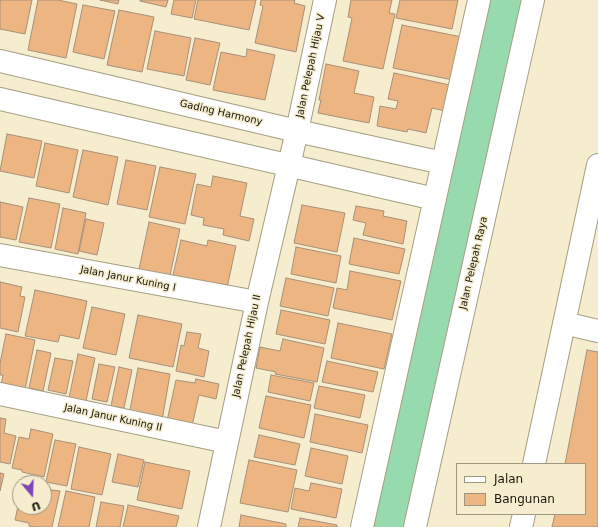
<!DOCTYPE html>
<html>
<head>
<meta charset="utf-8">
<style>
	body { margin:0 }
	#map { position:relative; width:598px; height:527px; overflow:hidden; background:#f5edce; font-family:"DejaVu Sans",sans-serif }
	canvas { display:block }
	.legend { position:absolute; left:456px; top:463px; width:130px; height:52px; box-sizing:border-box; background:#f5edce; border:1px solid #9d9780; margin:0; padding:5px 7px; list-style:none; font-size:12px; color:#19160c }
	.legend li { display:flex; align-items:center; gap:8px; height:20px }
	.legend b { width:20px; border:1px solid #9d9780 }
	.north { position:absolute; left:12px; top:475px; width:40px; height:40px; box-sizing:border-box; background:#f5edce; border:1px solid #9d9780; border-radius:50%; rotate:161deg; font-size:11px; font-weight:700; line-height:16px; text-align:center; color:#19160c }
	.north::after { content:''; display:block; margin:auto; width:14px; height:18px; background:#7f43b8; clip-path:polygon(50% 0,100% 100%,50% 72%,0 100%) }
</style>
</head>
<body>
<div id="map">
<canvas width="598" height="527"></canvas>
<ul class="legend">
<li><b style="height:5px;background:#fff"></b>Jalan</li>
<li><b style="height:11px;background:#ecb581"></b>Bangunan</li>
</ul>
<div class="north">U</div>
</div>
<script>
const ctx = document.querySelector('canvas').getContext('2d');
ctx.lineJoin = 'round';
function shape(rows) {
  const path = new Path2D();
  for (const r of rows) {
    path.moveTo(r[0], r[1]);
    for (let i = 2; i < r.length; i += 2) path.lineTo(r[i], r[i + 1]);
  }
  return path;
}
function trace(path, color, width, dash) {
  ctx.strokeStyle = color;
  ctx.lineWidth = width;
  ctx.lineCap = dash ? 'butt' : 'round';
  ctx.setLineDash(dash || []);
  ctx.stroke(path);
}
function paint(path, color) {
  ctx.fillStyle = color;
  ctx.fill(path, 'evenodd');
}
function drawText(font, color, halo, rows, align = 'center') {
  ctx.font = font + ' "DejaVu Sans",sans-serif';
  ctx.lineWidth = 3;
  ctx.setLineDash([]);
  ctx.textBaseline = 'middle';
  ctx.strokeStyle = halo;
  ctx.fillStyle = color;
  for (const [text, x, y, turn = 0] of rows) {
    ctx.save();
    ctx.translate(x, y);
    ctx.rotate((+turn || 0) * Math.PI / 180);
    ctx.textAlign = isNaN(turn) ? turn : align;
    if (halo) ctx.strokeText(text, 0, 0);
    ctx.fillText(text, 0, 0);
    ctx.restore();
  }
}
trace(shape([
	[392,527,509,0]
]), '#97daad', 39);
const building = shape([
	[0,0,32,0,25,34,0,29,0,0],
	[38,0,58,0,77,4,66,58,28,50,38,0],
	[100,0,119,0,118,4,100,0],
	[140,0,168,0,166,7,140,1,140,0],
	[174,0,196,0,192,18,171,14,174,0],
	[198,0,256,0,249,30,194,19,198,0],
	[261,0,295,0,294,3,305,6,296,52,255,43,263,6,260,5,261,0],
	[351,0,392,0,389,13,395,14,383,69,343,61,352,18,348,17,351,0],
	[400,0,458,0,452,29,396,18,400,0],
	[83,5,115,11,104,59,73,52,83,5],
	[119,10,154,17,142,72,107,65,119,10],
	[402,25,462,37,453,80,393,68,402,25],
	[155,31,191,38,184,76,147,69,155,31],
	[195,38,220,43,210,85,186,80,195,38],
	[247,49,275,55,265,100,213,90,221,52,246,57,247,49],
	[326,64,359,71,354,93,374,97,369,123,318,113,321,100,319,100,326,64],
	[394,73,450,85,445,111,432,108,426,133,408,129,407,132,377,126,380,106,396,109,398,101,388,99,394,73],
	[7,134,42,141,34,178,0,171,7,134],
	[45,143,78,150,69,193,36,186,45,143],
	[83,150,118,157,108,205,73,197,83,150],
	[126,160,156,166,147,210,117,204,126,160],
	[160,167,196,174,185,224,149,217,160,167],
	[213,176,247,183,240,216,254,219,249,241,223,235,224,229,203,225,204,218,191,215,197,184,211,187,213,176],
	[29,198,60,204,51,248,19,242,29,198],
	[0,202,23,207,16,240,0,237,0,202],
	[302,205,345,213,337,252,294,243,302,205],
	[356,206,384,211,383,216,407,221,403,244,363,235,366,223,353,220,356,206],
	[63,208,86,213,78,254,55,249,63,208],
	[86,219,104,223,97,255,79,251,86,219],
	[149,222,180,229,169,280,138,274,149,222],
	[354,238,405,249,399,274,349,264,354,238],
	[181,240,207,246,208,240,236,246,227,288,173,275,181,240],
	[296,247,341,256,336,283,291,274,296,247],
	[350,271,401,281,392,320,333,308,337,288,347,290,350,271],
	[286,278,334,288,328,316,280,306,286,278],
	[0,282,22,287,20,296,25,297,18,332,0,328,0,282],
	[35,290,87,301,79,339,60,335,58,342,25,336,35,290],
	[92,307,125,314,116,355,83,348,92,307],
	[281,310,330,320,325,344,276,334,281,310],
	[138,315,182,324,173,367,129,358,138,315],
	[338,323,392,334,384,369,331,358,338,323],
	[187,332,201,334,198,348,209,351,204,377,176,371,181,345,184,346,187,332],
	[6,334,35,340,24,395,0,390,3,375,0,375,0,363,6,334],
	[283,339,324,348,317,382,275,374,276,372,256,368,260,347,280,351,283,339],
	[37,350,51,353,43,391,29,388,37,350],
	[587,350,598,352,598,527,552,527,555,514,585,514,585,464,565,464,587,350],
	[78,354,95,358,86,401,69,398,78,354],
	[55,358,73,361,66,394,48,390,55,358],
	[327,361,378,372,373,392,322,382,327,361],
	[99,364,115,367,107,402,92,399,99,364],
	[119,367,132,370,124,408,111,406,119,367],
	[138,368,170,374,162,421,129,415,138,368],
	[271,375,314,383,310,401,268,392,271,375],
	[196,379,219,384,216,399,199,395,192,426,167,421,176,380,195,383,196,379],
	[319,386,365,395,360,418,314,408,319,386],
	[266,396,311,405,304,438,259,428,266,396],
	[315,414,368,425,362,453,310,442,315,414],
	[0,418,6,419,4,433,16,436,10,464,0,462,0,418],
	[31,429,53,434,44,477,22,472,22,470,12,468,19,437,29,439,31,429],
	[259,435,300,444,295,465,254,457,259,435],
	[55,440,76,444,67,486,46,482,55,440],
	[79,447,111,454,102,495,71,489,79,447],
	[311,448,348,456,342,484,305,476,311,448],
	[118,454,144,460,138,487,112,482,118,454],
	[249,460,297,470,288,512,240,503,249,460],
	[145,462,190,471,182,509,137,500,145,462],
	[0,473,4,474,0,491,0,473],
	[311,483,342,489,336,518,291,509,295,488,309,491,311,483],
	[44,486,44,489,60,491,52,527,35,527,29,526,29,523,15,520,20,497,20,507,44,507,44,486],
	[66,491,95,497,89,527,58,527,66,491],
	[101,502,124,506,120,527,96,527,101,502],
	[128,505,179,516,176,527,123,527,128,505],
	[241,515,286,524,286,527,239,527,241,515],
	[300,518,337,525,337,527,298,527,300,518]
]);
paint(building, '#ecb581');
trace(building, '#a7907a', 1);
const minor = shape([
	[0,61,297,131,443,163],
	[0,99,435,199],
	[0,255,257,302],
	[564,323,598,331],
	[0,394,227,442],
	[534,464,598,165],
	[209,527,257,302,297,131,325,0],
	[362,527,479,0],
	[415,527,533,0],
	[521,527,524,514]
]);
trace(minor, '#a59e81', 24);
trace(minor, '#fff', 22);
drawText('10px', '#19160c', '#f5edce', [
	["Jalan Pelepah Hijau V",311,66,-78],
	["Gading Harmony",221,113,13],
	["Jalan Pelepah Raya",474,263,-77],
	["Jalan Janur Kuning I",128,279,11],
	["Jalan Pelepah Hijau II",247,346,-78],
	["Jalan Janur Kuning II",113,418,12]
]);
</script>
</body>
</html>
